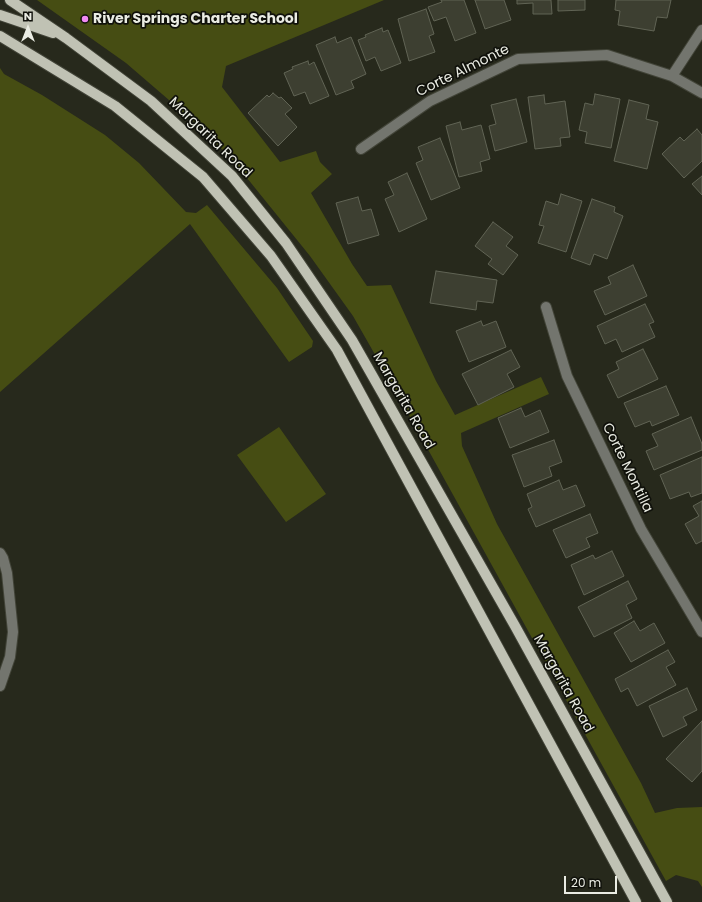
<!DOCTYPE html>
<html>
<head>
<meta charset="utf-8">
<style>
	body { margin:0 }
	#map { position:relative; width:702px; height:902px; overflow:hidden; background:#27291c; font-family:Poppins,sans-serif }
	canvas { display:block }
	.north { position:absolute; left:8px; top:8px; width:40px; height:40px; -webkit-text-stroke:3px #10110b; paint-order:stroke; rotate:0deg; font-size:11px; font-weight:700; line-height:16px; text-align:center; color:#eaece3 }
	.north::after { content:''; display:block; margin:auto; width:14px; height:18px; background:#eaece3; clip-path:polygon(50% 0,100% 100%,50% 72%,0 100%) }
	.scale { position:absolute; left:564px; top:876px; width:53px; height:18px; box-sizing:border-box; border:2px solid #eaece3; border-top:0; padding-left:5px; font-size:12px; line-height:14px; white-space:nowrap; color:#eaece3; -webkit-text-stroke:3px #10110b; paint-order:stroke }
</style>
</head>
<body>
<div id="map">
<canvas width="702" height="902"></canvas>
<div class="north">N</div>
<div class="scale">20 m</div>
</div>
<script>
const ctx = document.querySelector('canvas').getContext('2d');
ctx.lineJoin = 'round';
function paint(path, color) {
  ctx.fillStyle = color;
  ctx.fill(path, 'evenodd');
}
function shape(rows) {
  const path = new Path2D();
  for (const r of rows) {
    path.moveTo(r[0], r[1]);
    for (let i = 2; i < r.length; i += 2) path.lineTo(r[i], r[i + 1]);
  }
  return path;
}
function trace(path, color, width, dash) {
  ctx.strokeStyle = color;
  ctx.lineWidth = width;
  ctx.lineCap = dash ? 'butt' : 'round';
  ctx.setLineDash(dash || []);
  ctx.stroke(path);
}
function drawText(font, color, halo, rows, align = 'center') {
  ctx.font = font + ' Poppins,sans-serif';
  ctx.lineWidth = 3.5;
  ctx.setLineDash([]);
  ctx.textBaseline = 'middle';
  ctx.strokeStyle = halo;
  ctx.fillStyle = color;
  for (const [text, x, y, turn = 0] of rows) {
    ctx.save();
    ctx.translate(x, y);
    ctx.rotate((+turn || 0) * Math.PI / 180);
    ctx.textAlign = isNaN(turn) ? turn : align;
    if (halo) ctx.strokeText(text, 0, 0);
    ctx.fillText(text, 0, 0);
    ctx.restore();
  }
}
paint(shape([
	[37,0,384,0,226,66,222,87,280,162,316,151,320,162,332,174,311,193,352,264,367,286,391,285,436,381,455,415,541,377,549,394,461,433,462,446,497,524,641,783,655,813,677,808,702,807,702,887,698,881,676,875,666,881,398,395,353,316,310,256,230,157,191,119,126,63],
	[0,68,4,74,42,95,105,135,139,163,186,212,196,213,207,205,277,288,313,341,312,347,289,362,190,224,0,392],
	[279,427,326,494,286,522,237,455]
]), '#464d13');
const building = shape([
	[441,0,464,0,476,33,455,41,446,17,434,21,428,7,442,2,441,0],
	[475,0,504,0,511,20,485,29,475,0],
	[517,0,551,0,552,14,533,14,533,3,517,4,517,0],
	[558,0,585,0,585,10,558,11,558,0],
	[616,0,671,0,667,18,657,17,654,31,618,25,620,11,615,10,616,0],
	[426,9,434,34,429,36,435,52,409,61,398,19,426,9],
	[382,28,383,32,388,30,401,63,381,71,375,57,366,61,358,40,366,37,365,35,382,28],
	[335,37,337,43,351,37,366,74,351,81,354,88,336,95,316,45,335,37],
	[308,61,309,65,314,62,329,96,310,104,305,92,294,96,284,73,293,69,292,67,308,61],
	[273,93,279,98,281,97,292,108,285,114,297,127,278,146,248,113,267,95,269,97,273,93],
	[595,94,620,99,611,148,585,143,587,132,579,130,585,103,593,105,595,94],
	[544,95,545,104,565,101,570,137,560,138,561,146,535,149,528,97,544,95],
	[516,99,527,142,495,151,489,126,496,124,491,105,516,99],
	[629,100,649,105,646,119,658,122,647,169,614,161,629,100],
	[460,122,462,130,481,125,490,159,480,162,482,171,459,177,446,126,460,122],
	[697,129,702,135,702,161,684,178,662,154,680,137,684,141,697,129],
	[440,138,460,188,431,200,416,163,423,160,418,147,440,138],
	[407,173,427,219,399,232,385,199,394,195,388,182,407,173],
	[702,176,702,195,692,184,702,176],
	[561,194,582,201,566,252,538,243,544,226,539,225,546,201,558,205,561,194],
	[358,197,362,211,371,209,379,235,348,244,336,203,358,197],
	[592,199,615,207,614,212,623,216,607,259,594,254,590,265,571,258,592,199],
	[493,222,513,237,506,246,518,255,503,275,488,264,492,259,475,246,493,222],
	[633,265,647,296,605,315,594,291,611,284,608,277,633,265],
	[436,271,497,280,493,303,477,301,476,310,430,303,436,271],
	[645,304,654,322,649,324,655,337,622,352,616,339,605,344,597,326,645,304],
	[481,321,483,326,496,321,506,347,469,362,456,331,481,321],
	[643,349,658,379,618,398,607,375,619,369,616,362,643,349],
	[511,350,520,367,507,374,514,387,478,405,462,374,511,350],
	[666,386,679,415,652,426,650,421,635,427,624,403,666,386],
	[521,408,525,417,540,410,549,432,510,448,498,418,521,408],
	[691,417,702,444,702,450,654,470,646,451,658,446,652,434,691,417],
	[554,440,562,462,549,467,552,476,524,487,512,455,554,440],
	[702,457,702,493,691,497,689,492,670,499,660,475,702,457],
	[559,480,563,490,576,485,585,506,536,527,528,509,532,507,527,494,559,480],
	[702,501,702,541,696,544,685,524,699,516,693,506,702,501],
	[590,514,598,533,586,538,590,547,566,558,553,530,590,514],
	[612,551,624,576,584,595,571,565,593,555,595,559,612,551],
	[628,581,637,599,626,605,632,618,594,637,578,607,628,581],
	[634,621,640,631,654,623,665,643,631,662,614,633,634,621],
	[668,650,675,662,666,667,676,685,637,706,628,688,621,692,615,679,668,650],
	[687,688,697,710,683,717,687,725,663,737,649,706,687,688],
	[702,721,702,771,692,782,666,759,702,721]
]);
paint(building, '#3d3f31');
trace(building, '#616455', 1);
const minor = shape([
	[672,76,702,30],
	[361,149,430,101,518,59,607,55,672,76,702,93],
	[546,307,567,376,641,529,702,632],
	[0,553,3,558,7,573,13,632,10,657,0,686]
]);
const major = shape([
	[10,0,66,38,151,101,232,176,286,243,352,340,515,626,667,902],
	[0,15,53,33],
	[0,36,115,106,203,177,271,256,337,350,636,902]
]);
trace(minor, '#424438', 12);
trace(major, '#424438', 12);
trace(minor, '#73756e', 10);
trace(major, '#c0c2b4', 10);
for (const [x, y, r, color] of [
	[85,19,4,"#f18af4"]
]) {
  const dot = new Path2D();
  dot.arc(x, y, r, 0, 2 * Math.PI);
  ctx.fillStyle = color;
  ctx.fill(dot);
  trace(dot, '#10110b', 1.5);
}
drawText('bold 14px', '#eaece3', '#10110b', [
	["River Springs Charter School",93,19]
], 'left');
drawText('14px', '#eaece3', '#10110b', [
	["Corte Almonte",463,71,-26],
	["Margarita Road",210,138,44],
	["Margarita Road",403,401,60],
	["Corte Montilla",627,468,64],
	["Margarita Road",563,684,61]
]);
</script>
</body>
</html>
